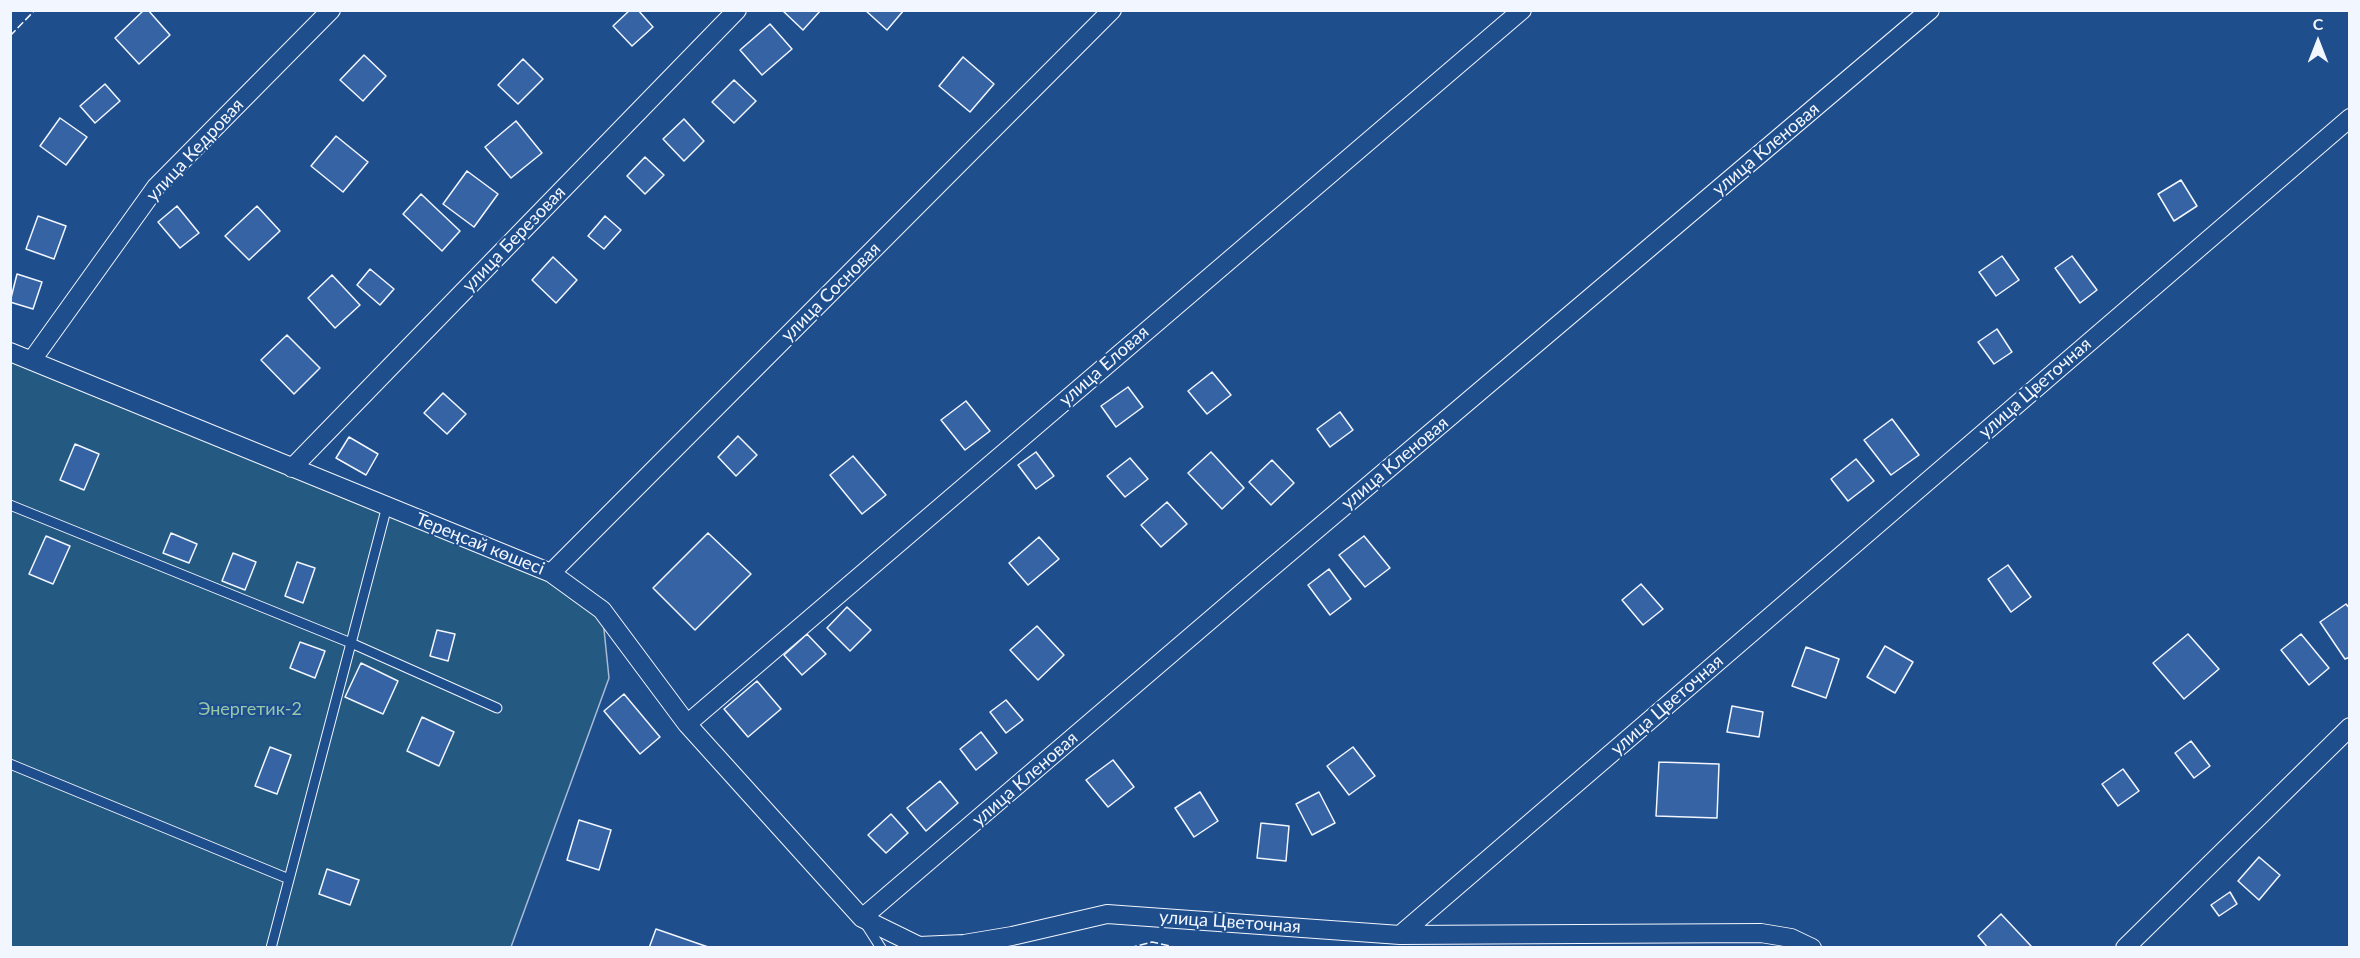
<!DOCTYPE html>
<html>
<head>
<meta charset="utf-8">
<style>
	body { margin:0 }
	#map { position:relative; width:2360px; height:958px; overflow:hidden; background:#1f4e8c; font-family:Lato,sans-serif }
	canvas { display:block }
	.frame { position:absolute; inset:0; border:12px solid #f2f6ff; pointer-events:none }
	.north { position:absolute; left:2288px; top:12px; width:60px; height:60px; -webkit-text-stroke:4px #1f4e8c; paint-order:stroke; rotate:0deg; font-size:16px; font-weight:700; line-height:24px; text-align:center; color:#f2f6ff }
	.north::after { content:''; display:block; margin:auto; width:21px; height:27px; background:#f2f6ff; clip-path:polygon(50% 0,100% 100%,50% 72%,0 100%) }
</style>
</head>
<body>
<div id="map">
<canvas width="2360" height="958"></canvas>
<div class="frame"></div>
<div class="north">С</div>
</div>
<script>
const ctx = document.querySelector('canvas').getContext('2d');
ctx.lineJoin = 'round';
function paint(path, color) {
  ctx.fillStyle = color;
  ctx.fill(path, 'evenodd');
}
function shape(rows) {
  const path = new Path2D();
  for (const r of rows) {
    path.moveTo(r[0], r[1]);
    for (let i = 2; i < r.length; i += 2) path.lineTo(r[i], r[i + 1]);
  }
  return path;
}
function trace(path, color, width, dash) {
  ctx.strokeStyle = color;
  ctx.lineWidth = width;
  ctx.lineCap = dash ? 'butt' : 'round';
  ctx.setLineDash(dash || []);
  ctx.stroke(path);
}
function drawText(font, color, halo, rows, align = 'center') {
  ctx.font = font + ' Lato,sans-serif';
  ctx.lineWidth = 4.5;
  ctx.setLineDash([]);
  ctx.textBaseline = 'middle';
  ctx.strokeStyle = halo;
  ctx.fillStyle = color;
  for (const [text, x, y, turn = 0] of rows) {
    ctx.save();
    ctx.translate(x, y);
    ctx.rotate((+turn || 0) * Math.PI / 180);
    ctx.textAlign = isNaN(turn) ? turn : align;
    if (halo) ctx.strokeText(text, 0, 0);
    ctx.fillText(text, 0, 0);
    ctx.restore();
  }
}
const green = shape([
	[10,352,551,573,602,610,609,678,511,947,11,947,10,352]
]);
paint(green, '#245a82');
trace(green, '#a8bbd7', 1.5);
const building = shape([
	[144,10,148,10,170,35,139,64,115,38,144,10],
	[630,10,638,10,653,27,632,46,613,26,630,10],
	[782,10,821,10,803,30,782,10],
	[865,10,904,10,887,30,865,10],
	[770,24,792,49,762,75,740,50,770,24],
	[364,55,386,76,363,101,340,80,364,55],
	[963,57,994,84,970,112,939,86,963,57],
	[523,59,543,79,518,104,498,85,523,59],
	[734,80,756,101,734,123,712,102,734,80],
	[105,84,120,101,95,123,80,106,105,84],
	[60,118,87,137,66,165,40,146,60,118],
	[684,119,704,141,684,161,663,139,684,119],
	[516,121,542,153,511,178,485,147,516,121],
	[336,136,368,162,343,192,311,166,336,136],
	[645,157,664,175,645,194,627,176,645,157],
	[467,171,498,194,474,227,443,204,467,171],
	[2181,180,2197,206,2174,221,2158,194,2181,180],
	[421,194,460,231,442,251,403,214,421,194],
	[177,206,199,233,180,248,158,222,177,206],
	[257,206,280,231,249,260,225,236,257,206],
	[38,216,66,226,54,259,26,249,38,216],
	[605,216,621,230,604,249,588,236,605,216],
	[2002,256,2019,280,1996,296,1979,272,2002,256],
	[2072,256,2097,290,2080,303,2055,268,2072,256],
	[553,257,577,280,556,303,532,280,553,257],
	[370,269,394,289,380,305,357,285,370,269],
	[17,274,42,282,33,309,10,302,17,274],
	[332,275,360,305,335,328,308,298,332,275],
	[1997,329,2012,352,1994,364,1978,342,1997,329],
	[287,335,320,368,294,394,261,360,287,335],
	[1212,372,1231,395,1207,414,1188,391,1212,372],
	[1128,387,1143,407,1116,427,1101,406,1128,387],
	[443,393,466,414,447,434,424,413,443,393],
	[966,401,990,431,965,450,941,420,966,401],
	[1340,412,1353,430,1330,447,1317,429,1340,412],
	[1892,419,1919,455,1891,475,1864,440,1892,419],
	[738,436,757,455,736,476,718,457,738,436],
	[349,437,378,454,366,475,336,458,349,437],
	[75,444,99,454,84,490,60,480,75,444],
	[1036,452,1054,476,1036,489,1018,465,1036,452],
	[1211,452,1244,488,1222,509,1188,473,1211,452],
	[853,456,886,495,862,514,830,475,853,456],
	[1130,458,1148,479,1125,497,1107,476,1130,458],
	[1856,459,1874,481,1848,501,1831,479,1856,459],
	[1272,460,1294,483,1271,505,1249,482,1272,460],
	[1167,502,1187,524,1161,547,1141,525,1167,502],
	[171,533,197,544,189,563,163,553,171,533],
	[708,533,751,574,695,630,653,588,708,533],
	[46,536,70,546,53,584,29,574,46,536],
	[1364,536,1390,568,1365,587,1339,555,1364,536],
	[1039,537,1059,559,1028,585,1009,563,1039,537],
	[233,553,256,562,245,590,222,581,233,553],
	[297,562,315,568,303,603,285,596,297,562],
	[2008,565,2031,597,2011,612,1988,579,2008,565],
	[1329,569,1351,599,1330,615,1308,585,1329,569],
	[1641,584,1663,609,1643,625,1622,600,1641,584],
	[2346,604,2350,609,2350,657,2345,659,2320,622,2346,604],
	[847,607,871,630,850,651,827,628,847,607],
	[1037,626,1064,655,1038,680,1010,650,1037,626],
	[437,630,455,634,448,661,430,656,437,630],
	[807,634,826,654,802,675,784,655,807,634],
	[2188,634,2219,669,2184,699,2153,663,2188,634],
	[2301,634,2329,668,2309,685,2281,650,2301,634],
	[300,642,325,651,315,678,290,668,300,642],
	[1885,646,1913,662,1895,693,1867,677,1885,646],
	[1806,647,1839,659,1826,698,1792,686,1806,647],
	[361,663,398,681,383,714,345,697,361,663],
	[757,681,781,709,748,737,724,709,757,681],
	[624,694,660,737,640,754,604,711,624,694],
	[1006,700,1023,720,1006,733,990,712,1006,700],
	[1732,706,1763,712,1759,737,1727,732,1732,706],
	[422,717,454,732,439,766,407,751,422,717],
	[981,732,997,753,976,770,960,749,981,732],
	[2191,741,2210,766,2194,778,2175,753,2191,741],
	[270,747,291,755,277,794,255,786,270,747],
	[1353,747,1375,776,1349,795,1327,766,1353,747],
	[1113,760,1134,787,1108,807,1086,780,1113,760],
	[1659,762,1719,764,1717,818,1656,816,1659,762],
	[2123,769,2139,791,2118,806,2102,784,2123,769],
	[940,781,958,803,926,831,907,808,940,781],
	[1200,792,1218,821,1194,837,1175,808,1200,792],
	[1319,792,1335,823,1312,835,1296,804,1319,792],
	[891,814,908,833,886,853,868,835,891,814],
	[579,820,611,830,599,870,567,860,579,820],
	[1261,823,1289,826,1286,861,1257,858,1261,823],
	[2259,857,2280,875,2259,900,2238,881,2259,857],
	[327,869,359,880,350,905,319,894,327,869],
	[2230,892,2237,904,2219,916,2211,905,2230,892],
	[2001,914,2031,946,2029,948,1988,948,1978,936,2001,914],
	[656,929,711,948,649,948,656,929]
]);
paint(building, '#3563a3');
trace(building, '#f2f6ff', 1.5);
const service = shape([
	[10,505,351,643,497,708],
	[10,764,289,879],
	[865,923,881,948],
	[271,948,387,506]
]);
const minor = shape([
	[10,352,551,573,602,610,687,724,862,918,919,946,964,944,1012,936,1107,914,1400,935,2350,118],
	[32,360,156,187,331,10],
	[292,468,737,10],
	[551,573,1112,10],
	[687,724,1522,10],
	[862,918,1257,580,1930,10],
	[1400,935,1761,933,1791,938,1812,948],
	[2125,948,2350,727]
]);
trace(service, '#f2f6ff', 11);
trace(minor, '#f2f6ff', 20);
trace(service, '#1f4e8c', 9);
trace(minor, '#1f4e8c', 18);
trace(shape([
	[10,36,35,10],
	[1129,948,1152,942,1179,948]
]), '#f2f6ff', 1.5, [8, 3]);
drawText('18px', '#f2f6ff', '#1f4e8c', [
	["улица Кленовая",1766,149,-40],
	["улица Кедровая",195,150,-47],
	["улица Березовая",514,239,-46],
	["улица Сосновая",831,292,-45],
	["улица Еловая",1104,366,-41],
	["улица Цветочная",2035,388,-41],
	["улица Кленовая",1395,463,-40],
	["Тереңсай көшесі",480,544,22],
	["улица Цветочная",1667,705,-41],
	["улица Кленовая",1025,779,-41],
	["улица Цветочная",1230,922,4]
]);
drawText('18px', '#97c8a6', '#1f4e8c', [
	["Энергетик-2",250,709]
]);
</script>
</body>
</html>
